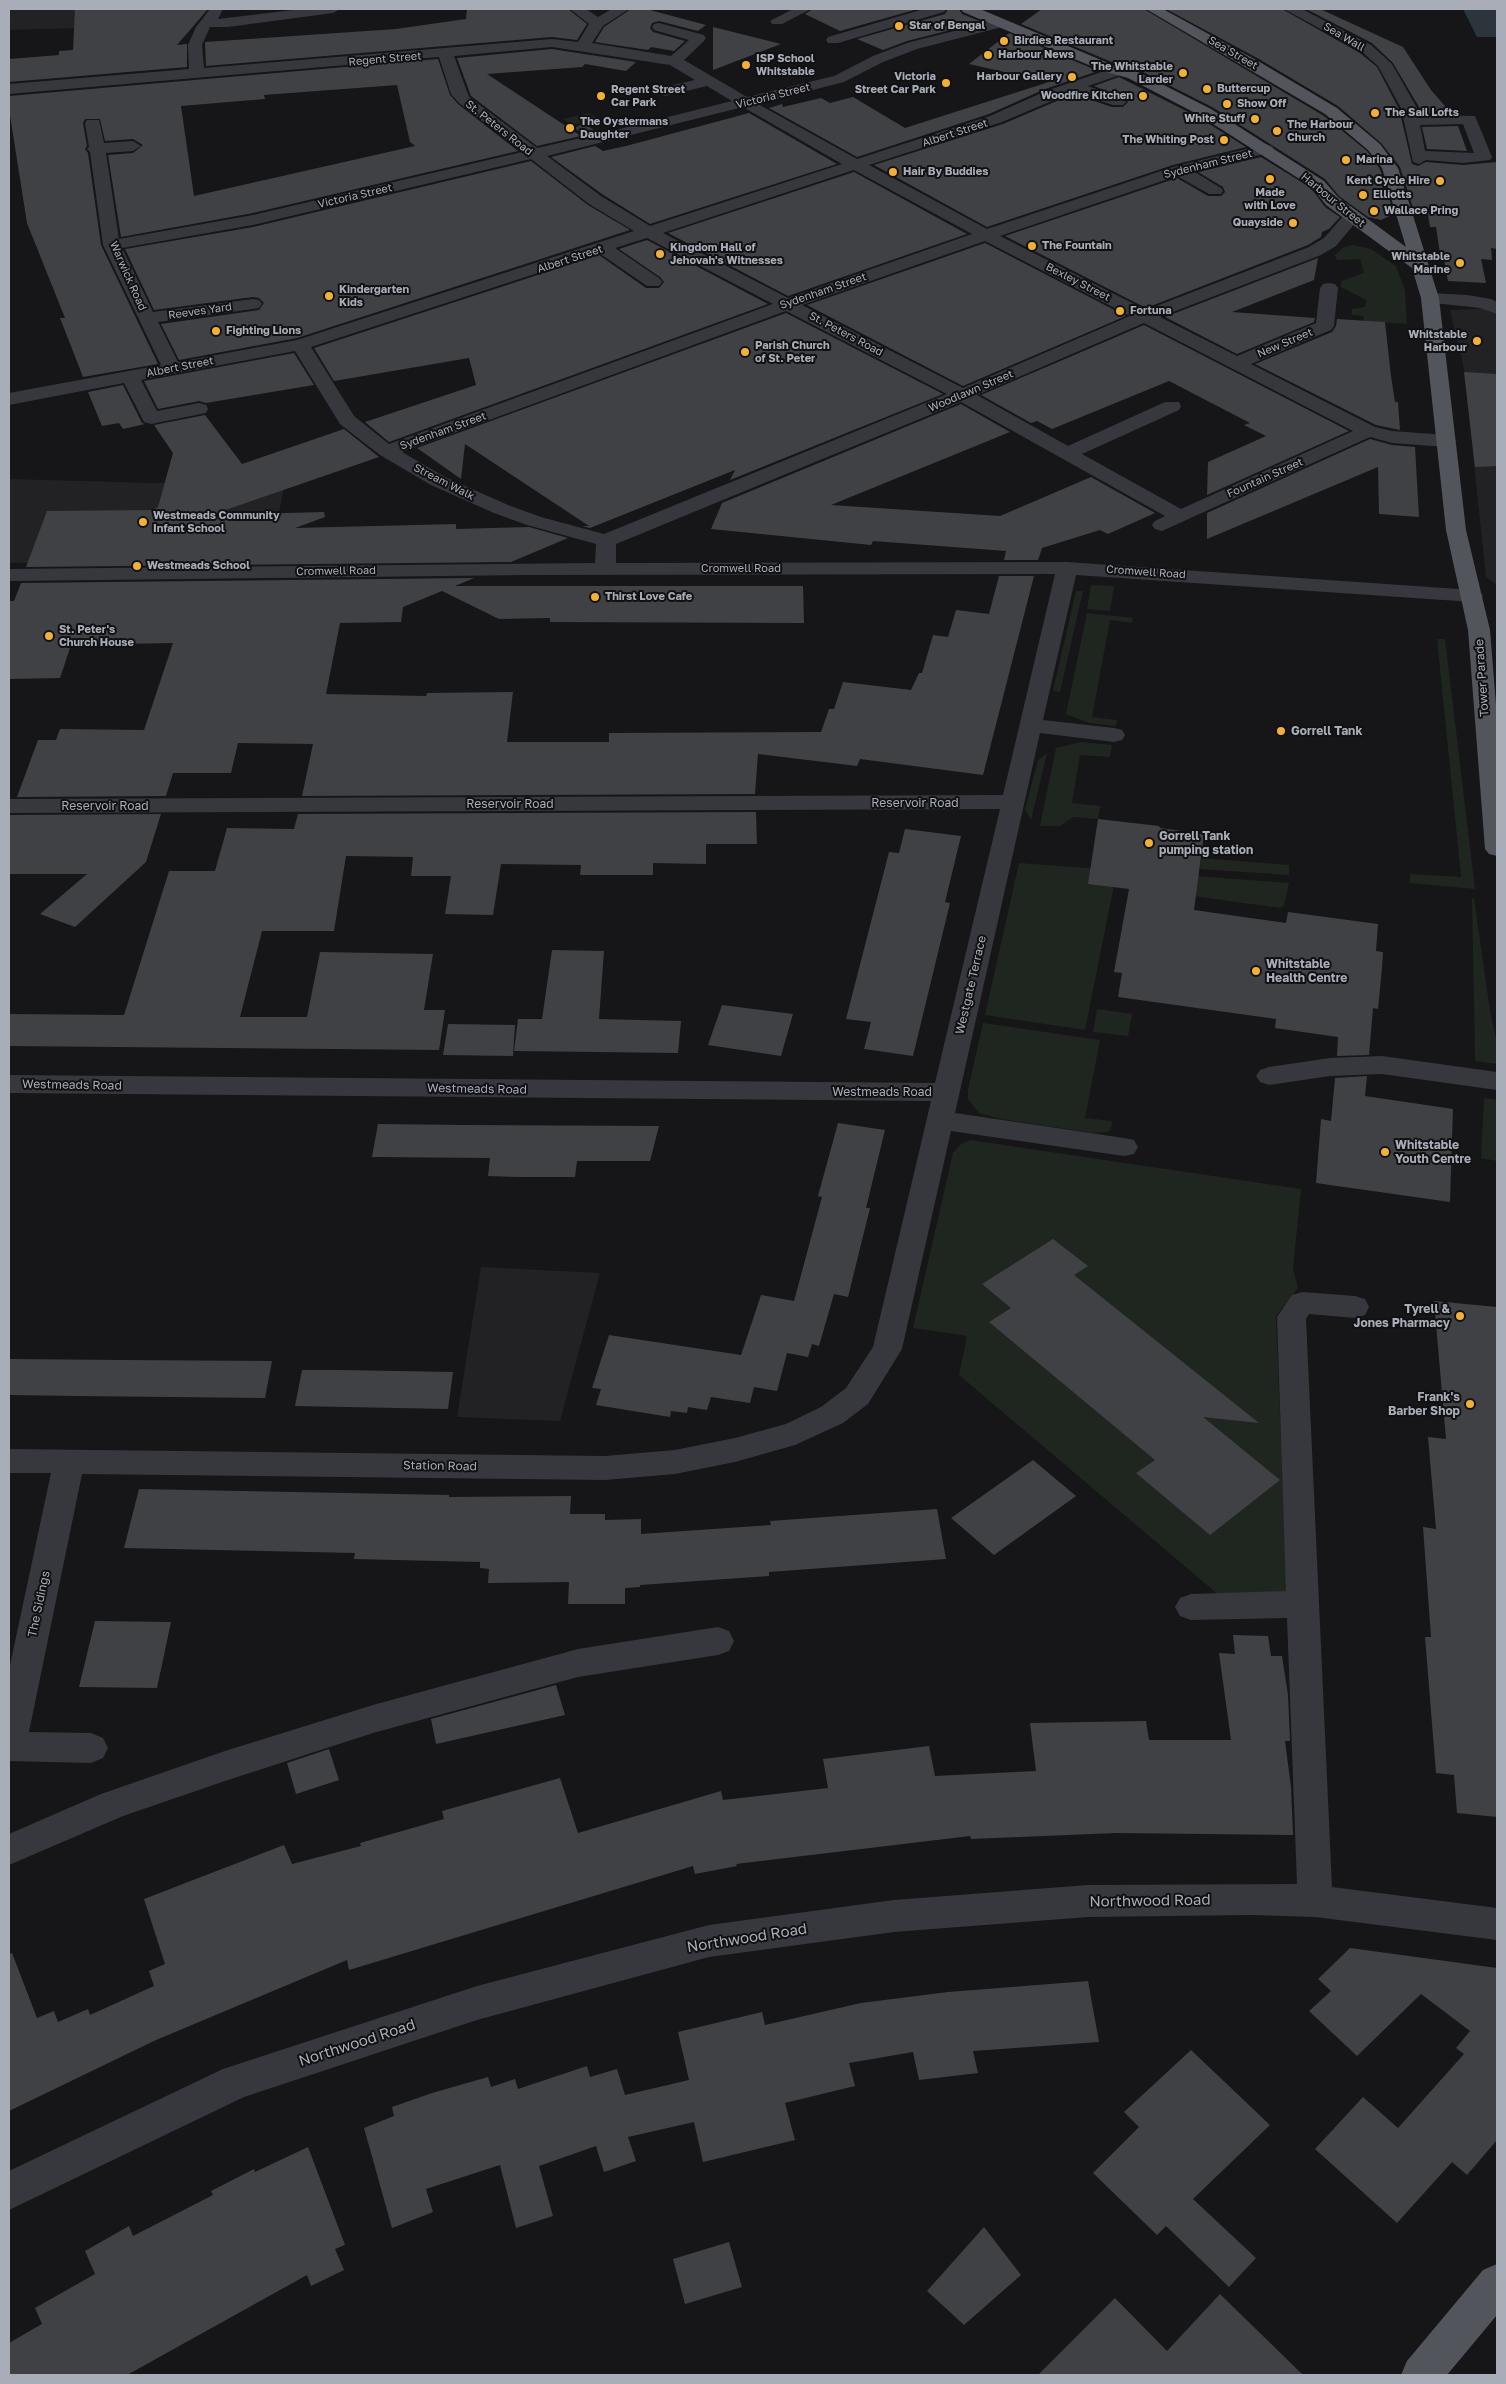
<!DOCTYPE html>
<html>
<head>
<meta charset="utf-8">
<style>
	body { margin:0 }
	#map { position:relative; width:1506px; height:2384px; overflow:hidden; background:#161618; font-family:"Golos Text",sans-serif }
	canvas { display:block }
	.frame { position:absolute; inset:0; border:10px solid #a8adb8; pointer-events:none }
</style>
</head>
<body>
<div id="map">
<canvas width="1506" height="2384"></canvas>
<div class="frame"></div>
</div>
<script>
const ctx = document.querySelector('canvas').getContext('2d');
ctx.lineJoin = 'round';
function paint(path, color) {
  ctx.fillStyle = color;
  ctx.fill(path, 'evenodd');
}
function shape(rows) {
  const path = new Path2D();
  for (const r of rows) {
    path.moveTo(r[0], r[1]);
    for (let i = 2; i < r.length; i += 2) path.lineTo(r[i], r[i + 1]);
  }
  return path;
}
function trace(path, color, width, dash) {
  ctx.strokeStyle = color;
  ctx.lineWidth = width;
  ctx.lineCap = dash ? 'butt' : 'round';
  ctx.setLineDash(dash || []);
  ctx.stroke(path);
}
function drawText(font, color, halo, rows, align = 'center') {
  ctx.font = font + ' "Golos Text",sans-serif';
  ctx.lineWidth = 4;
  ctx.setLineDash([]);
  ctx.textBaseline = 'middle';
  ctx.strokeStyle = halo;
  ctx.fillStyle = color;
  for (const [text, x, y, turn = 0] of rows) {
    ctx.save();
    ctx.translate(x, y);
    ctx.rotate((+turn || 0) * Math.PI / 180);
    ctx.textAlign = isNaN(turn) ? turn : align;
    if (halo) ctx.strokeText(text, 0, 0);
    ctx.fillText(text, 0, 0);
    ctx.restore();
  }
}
paint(shape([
	[9,9,123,9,112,27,9,30],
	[1497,308,1497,585,1486,577,1464,369,1450,310],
	[286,478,269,560,9,563,9,479,153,483],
	[481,1267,600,1273,560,1421,457,1417]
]), '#222225');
paint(shape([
	[589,113,598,119,572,125,563,119],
	[1353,245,1371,249,1396,266,1405,290,1407,324,1364,321,1363,316,1352,315,1352,309,1365,307,1366,300,1341,287,1341,281,1364,273,1360,259,1337,260,1335,255,1344,247],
	[1091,585,1114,586,1110,611,1087,609],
	[1076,591,1083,591,1060,692,1053,691],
	[1087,613,1133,618,1132,623,1110,620,1092,717,1117,720,1116,726,1089,723,1066,714],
	[1437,639,1445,639,1475,889,1410,883,1410,874,1461,877],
	[1081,742,1112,745,1110,757,1080,755,1072,803,1100,806,1098,819,1073,817,1060,826,1040,826,1056,748],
	[1047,753,1031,820,1025,809,1038,760],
	[1201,858,1289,865,1289,875,1200,869],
	[1019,863,1289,883,1284,906,1280,908,1114,885,1085,1030,985,1015],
	[1472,898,1474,898,1490,1011,1497,1044,1497,1064,1475,1061],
	[1097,1009,1132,1014,1128,1036,1093,1032],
	[983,1023,1100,1040,1085,1118,1112,1121,1111,1129,1107,1132,1093,1133,1001,1119,979,1113,968,1099,968,1090],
	[1484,1098,1497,1100,1497,1161,1481,1158],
	[970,1140,1301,1189,1293,1269,1298,1288,1276,1316,1287,1591,1220,1596,959,1375,967,1336,913,1328,953,1153,960,1145]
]), '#1e261f');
paint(shape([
	[1463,9,1497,9,1497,37,1477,37]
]), '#2c353c');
paint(shape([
	[75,9,208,9,177,45,187,44,187,67,9,82,9,59,59,55,59,51,73,50],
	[467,9,568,9,587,24,577,40,552,37,206,66,205,42,396,29,466,19],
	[631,9,646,9,706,25,698,31,659,21,652,23,650,28,653,32,685,41,674,51,651,47,648,50,595,42,604,27],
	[813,9,918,9,840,31,805,14],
	[948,9,959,9,962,14,982,22,907,41,883,50,857,39,945,14],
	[1042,9,1144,9,1324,116,1367,151,1380,169,1394,214,1381,220,1368,217,1339,196,1325,179,1212,107,1139,70,1114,63,1021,24],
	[1166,9,1282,9,1360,53,1377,67,1399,109,1412,164,1418,166,1426,162,1463,165,1497,162,1497,249,1491,248,1492,260,1481,259,1486,283,1448,281,1443,254,1440,254,1436,227,1430,227,1428,215,1415,214,1400,167,1381,143,1338,106,1259,59],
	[1306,9,1320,9,1403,47,1431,90,1452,114,1420,113,1419,107,1393,63,1372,43],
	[713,27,781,44,713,70],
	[1009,33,1098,71,1045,89,989,114,857,157,769,108,782,104,783,107,821,98,830,103,853,97,905,128,1049,82,969,64],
	[552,49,636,62,626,71,585,64,582,67,487,74,581,136,537,146,471,96,457,58],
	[438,59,450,95,458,104,518,151,253,213,121,237,108,155,133,153,143,145,133,139,105,141,100,119,85,119,83,123,87,146,85,149,88,153,101,245,158,364,83,377,60,318,65,318,27,223,9,109,9,96],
	[397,85,410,142,415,146,194,196,181,106,265,99,264,95],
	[1119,77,1198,117,1246,147,1173,165,987,227,874,165,1003,124,1073,94,1112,107,1123,107,1128,102,1124,98,1094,86],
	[749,113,837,164,650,224,602,194,551,157,595,146,603,151,626,146],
	[1458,126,1467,151,1427,149,1422,127],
	[1261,157,1311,188,1325,207,1340,217,1329,229,1322,232,1321,237,1308,245,1146,308,1005,236,1177,178,1208,196,1221,196,1225,192,1223,187,1198,172],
	[531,161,588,205,630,230,297,338,179,360,161,324,259,310,264,303,259,298,253,297,154,310,125,249,253,227],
	[854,172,967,234,788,296,668,233],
	[647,240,768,304,389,442,365,422,476,385,469,358,334,381,314,348,599,255,646,288,659,288,664,282,660,277,619,249],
	[985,243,1126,316,963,386,807,305],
	[1318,258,1314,280,1232,312,1315,318,1314,322,1237,354,1165,317],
	[786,313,943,394,730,480,735,470,590,528,582,526,589,526,465,444,461,479,417,448],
	[1337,319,1385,322,1391,376,1395,402,1398,402,1400,430,1376,425,1255,364,1332,332,1336,326],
	[1144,325,1349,431,1207,495,1208,462,1266,436,1244,425,1250,423,1169,381,1052,429,1037,421,1031,423,981,395],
	[294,353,314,385,206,403,199,401,158,409,144,381],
	[1464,372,1497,374,1497,466,1475,467],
	[123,385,142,423,145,424,123,429,119,423,102,426,88,392],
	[961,404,1010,432,831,505,1000,516,1091,477,1155,513,1108,534,1100,530,1042,548,1038,560,1004,560,1006,551,873,541,871,545,711,529,722,503],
	[205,415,242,464,344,429,379,457,211,515,324,512,325,517,295,528,456,524,456,529,529,527,568,538,511,562,26,567,47,511,154,510,158,507,173,453,154,425],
	[1370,439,1392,445,1415,447,1419,517,1379,514,1378,467,1207,539,1207,513],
	[999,576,1034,576,983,775,860,759,857,766,758,754,755,794,302,796,313,744,238,743,231,773,173,773,166,796,17,797,38,740,56,740,60,729,144,730,173,643,71,645,60,678,9,679,9,601,14,601,21,583,474,578,455,586,803,586,804,623,550,622,550,618,499,619,442,591,403,607,401,622,340,623,326,694,426,696,427,693,513,692,507,742,609,742,609,733,821,732,829,709,834,709,843,682,911,690,919,673,922,673,933,635,948,637,956,610,989,614],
	[756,812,757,844,706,844,706,864,653,863,653,875,580,875,581,865,501,864,493,915,445,914,451,876,411,876,413,857,346,856,334,931,262,931,240,1017,307,1017,320,952,433,954,424,1010,445,1010,439,1050,9,1046,9,1014,124,1015,169,871,215,871,227,828,294,829,298,814],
	[161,814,146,862,75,927,40,914,87,874,9,874,10,815],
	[1098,819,1159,826,1160,828,1204,834,1194,910,1286,923,1288,912,1378,924,1376,951,1383,952,1382,968,1378,1009,1373,1008,1369,1055,1337,1056,1338,1037,1275,1028,1276,1019,1118,997,1122,973,1114,972,1129,889,1088,884],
	[905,829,961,836,945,902,950,903,913,1056,864,1049,871,1022,846,1019,889,852,899,853],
	[552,950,604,951,599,1019,681,1021,678,1053,514,1051,518,1019,542,1019],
	[722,1005,793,1014,781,1056,708,1045],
	[448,1024,515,1025,513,1056,443,1055],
	[1367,1076,1365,1096,1453,1109,1450,1202,1316,1183,1321,1119,1331,1121,1335,1078],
	[838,1123,885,1130,866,1208,870,1208,848,1297,834,1294,819,1346,812,1344,808,1357,787,1353,777,1391,754,1387,750,1403,711,1397,707,1410,688,1407,687,1413,671,1411,670,1417,596,1405,601,1389,592,1388,609,1335,741,1355,761,1295,794,1301,822,1197,818,1196],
	[378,1124,465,1125,659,1126,650,1161,577,1161,575,1177,517,1177,488,1176,490,1158,372,1157],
	[1053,1239,1088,1266,1074,1275,1259,1423,1203,1417,1280,1480,1210,1535,1136,1473,1155,1460,989,1322,1011,1308,982,1284],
	[1434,1301,1497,1307,1497,1817,1457,1813,1454,1775,1436,1773,1425,1637,1431,1637,1423,1527,1436,1529,1428,1437,1446,1439],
	[9,1359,123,1360,272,1361,265,1398,77,1396,9,1395],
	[302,1370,340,1370,453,1372,448,1409,295,1406],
	[1033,1460,1076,1496,994,1555,951,1518],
	[139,1489,449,1495,449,1497,571,1496,570,1514,605,1514,605,1520,641,1519,641,1534,771,1525,770,1521,937,1509,946,1559,769,1572,769,1576,640,1585,640,1587,625,1588,625,1604,568,1604,569,1582,488,1583,489,1569,480,1568,480,1562,354,1559,355,1553,124,1548],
	[95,1621,171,1622,157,1688,79,1687],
	[1233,1635,1268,1636,1271,1656,1282,1656,1288,1695,1290,1741,1285,1741,1291,1787,1293,1835,1116,1833,971,1839,970,1836,736,1864,737,1866,695,1874,693,1866,349,1970,347,1960,156,2040,9,2111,9,1954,12,1953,37,2018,54,2011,58,2022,88,2009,90,2015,154,1986,149,1971,165,1964,144,1899,201,1877,284,1845,292,1864,361,1846,360,1843,444,1819,442,1811,560,1778,578,1833,721,1791,723,1800,828,1788,823,1759,929,1746,935,1776,1036,1771,1030,1723,1146,1721,1149,1740,1231,1740,1219,1653,1235,1654],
	[556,1685,565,1715,436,1744,431,1719],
	[329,1749,339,1780,296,1794,287,1763],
	[1350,1948,1497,1968,1497,2140,1467,2175,1452,2162,1397,2223,1315,2149,1363,2097,1398,2128,1464,2054,1456,2048,1470,2031,1421,1994,1357,2056,1309,2011,1331,1991,1318,1979],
	[1088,1981,1099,2042,973,2051,978,2073,919,2080,913,2052,849,2063,855,2086,785,2103,795,2140,703,2162,694,2122,628,2137,636,2161,604,2172,596,2146,539,2166,553,2216,516,2228,500,2165,426,2189,433,2212,392,2228,364,2128,394,2116,392,2107,432,2093,488,2077,491,2087,515,2079,518,2089,587,2066,590,2077,617,2069,625,2095,689,2080,678,2032,762,2012,765,2025,861,2003,948,1992],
	[1191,2050,1270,2125,1193,2199,1256,2258,1229,2287,1166,2226,1157,2235,1093,2173,1139,2127,1124,2112],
	[308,2147,345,2245,335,2249,344,2270,311,2286,307,2275,127,2375,9,2375,9,2343,42,2324,35,2308,95,2274,85,2251,129,2226,133,2236,213,2195,211,2191,254,2169,255,2172],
	[984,2227,1021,2275,964,2325,927,2291],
	[729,2242,742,2287,685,2304,673,2259],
	[1220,2294,1303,2375,1038,2375,1115,2298,1167,2351]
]), '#404145');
paint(shape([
	[210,9,223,9,218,19,302,9,340,9,333,13,228,27,210,27,202,45,204,68,552,39,578,42,589,24,570,9,586,9,598,17,612,9,629,9,603,26,592,43,671,56,689,40,654,30,652,27,654,24,659,23,704,35,706,38,704,41,684,60,747,97,834,76,873,56,907,43,1001,19,1006,20,1008,23,1006,26,917,49,883,62,844,82,758,104,857,159,990,116,1046,91,1113,68,1123,68,1126,71,1123,74,1088,86,1123,99,1126,102,1123,105,1113,105,1073,92,1002,122,869,165,987,229,1173,167,1266,144,1272,146,1274,149,1272,152,1193,171,1221,188,1223,191,1221,194,1209,194,1177,176,1000,236,1146,310,1309,247,1324,238,1346,213,1358,213,1360,217,1336,246,1321,255,1160,317,1237,356,1316,323,1320,288,1323,284,1329,283,1335,284,1338,288,1334,326,1331,330,1251,364,1375,427,1392,431,1446,435,1453,437,1456,441,1453,445,1446,447,1392,443,1370,437,1162,531,1155,529,1152,525,1155,521,1165,516,961,402,616,544,616,563,1067,562,1473,590,1480,592,1483,596,1480,600,1473,602,1076,575,1043,720,1114,728,1122,730,1125,735,1122,740,1114,742,1040,733,955,1113,1124,1138,1134,1140,1138,1147,1134,1154,1124,1156,951,1131,902,1349,868,1404,843,1423,795,1445,735,1462,675,1474,605,1480,82,1474,29,1732,91,1733,103,1738,108,1748,103,1758,91,1763,9,1761,9,1670,51,1473,9,1473,9,1449,605,1456,675,1450,735,1438,786,1424,821,1407,846,1388,873,1347,931,1101,9,1093,9,1075,935,1083,1000,809,9,813,9,799,1003,795,1055,574,529,575,9,581,9,569,595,563,596,544,527,525,494,513,431,485,380,455,340,424,295,351,141,380,157,411,199,403,206,405,208,409,206,413,151,424,144,422,142,418,124,383,9,405,9,393,161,365,103,245,90,152,87,149,89,147,85,123,87,120,99,120,104,143,133,141,141,146,133,151,106,153,119,239,253,215,522,152,459,103,451,94,439,57,9,94,9,84,189,69,188,45,196,27,210,9],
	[552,47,670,65,695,80,660,88,657,91,660,94,665,96,707,86,732,101,600,134,583,123,575,128,585,137,537,148,469,97,454,56,552,47],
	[743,107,842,164,650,226,601,196,547,156,743,107],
	[531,159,589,204,634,231,297,340,178,362,158,322,253,309,259,308,262,304,259,300,253,299,153,312,122,248,253,225,531,159],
	[854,170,972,234,788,298,663,233,854,170],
	[647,238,773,304,389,444,354,416,311,347,599,253,647,286,659,286,662,282,659,278,615,248,647,238],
	[985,241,1130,316,963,388,802,305,985,241],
	[786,311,947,394,604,534,541,517,508,505,445,477,402,452,786,311],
	[1144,323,1353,431,1181,509,1082,454,1179,410,1181,406,1179,402,1165,402,1068,446,977,395,1144,323],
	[793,9,811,9,782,24,772,24,770,21,793,9],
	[924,9,946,9,944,12,838,43,828,43,826,40,828,37,924,9],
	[1284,9,1302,9,1371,45,1392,64,1417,108,1418,115,1475,116,1492,157,1490,160,1463,163,1426,160,1419,164,1413,162,1401,108,1378,66,1361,51,1284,9],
	[1463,124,1474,153,1425,151,1420,125,1463,124],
	[1430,293,1467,295,1491,299,1497,302,1497,314,1480,308,1424,302,1421,298,1424,294,1430,293],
	[1382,1056,1497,1072,1497,1090,1382,1074,1330,1076,1269,1085,1260,1082,1256,1076,1260,1070,1269,1067,1330,1058,1382,1056],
	[1302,1292,1355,1296,1365,1299,1369,1307,1365,1315,1355,1318,1309,1314,1306,1319,1332,1887,1497,1908,1497,1940,1315,1917,1251,1915,1088,1917,894,1932,709,1957,477,2020,244,2097,9,2210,9,2171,223,2069,477,1986,709,1925,894,1900,1088,1885,1297,1884,1287,1618,1191,1620,1180,1616,1175,1607,1180,1598,1191,1594,1286,1591,1277,1317,1292,1295,1302,1292],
	[718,1627,729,1631,734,1641,729,1651,718,1655,578,1677,373,1733,225,1781,123,1816,9,1865,9,1834,101,1794,225,1751,373,1705,578,1649,718,1627]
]), '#37383d');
paint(shape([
	[961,9,980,9,1113,65,1138,72,1211,109,1324,181,1338,197,1406,247,1382,168,1368,150,1325,114,1146,9,1163,9,1258,61,1337,108,1380,144,1398,168,1439,298,1466,530,1490,630,1497,717,1497,856,1489,854,1485,849,1468,630,1446,530,1421,298,1412,268,1326,205,1312,187,1199,115,1128,78,1103,71,963,12,961,9],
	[1497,2264,1497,2315,1447,2375,1401,2375,1407,2361,1483,2270,1497,2264]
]), '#53555c');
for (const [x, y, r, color] of [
	[899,26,5,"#f2b134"],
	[1004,41,5,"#f2b134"],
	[988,55,5,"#f2b134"],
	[746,65,5,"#f2b134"],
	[1183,73,5,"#f2b134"],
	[1072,77,5,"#f2b134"],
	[946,83,5,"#f2b134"],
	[1207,89,5,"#f2b134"],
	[601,96,5,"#f2b134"],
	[1143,96,5,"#f2b134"],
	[1227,104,5,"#f2b134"],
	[1375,113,5,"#f2b134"],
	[1255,119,5,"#f2b134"],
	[570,128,5,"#f2b134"],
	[1277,131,5,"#f2b134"],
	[1224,140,5,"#f2b134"],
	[1346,160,5,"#f2b134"],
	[893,172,5,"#f2b134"],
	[1270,179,5,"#f2b134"],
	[1440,181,5,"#f2b134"],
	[1363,195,5,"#f2b134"],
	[1374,211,5,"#f2b134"],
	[1293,223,5,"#f2b134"],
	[1032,246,5,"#f2b134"],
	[660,254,5,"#f2b134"],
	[1460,263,5,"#f2b134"],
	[329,296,5,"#f2b134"],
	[1120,311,5,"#f2b134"],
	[216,331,5,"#f2b134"],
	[1477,341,5,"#f2b134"],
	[745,352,5,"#f2b134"],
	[143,522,5,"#f2b134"],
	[137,566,5,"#f2b134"],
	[595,597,5,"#f2b134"],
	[49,636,5,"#f2b134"],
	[1281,731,5,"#f2b134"],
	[1149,843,5,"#f2b134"],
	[1256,971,5,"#f2b134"],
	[1385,1152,5,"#f2b134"],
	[1460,1316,5,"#f2b134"],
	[1470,1404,5,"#f2b134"]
]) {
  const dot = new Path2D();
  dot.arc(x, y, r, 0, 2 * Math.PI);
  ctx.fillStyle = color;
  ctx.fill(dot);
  trace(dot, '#111113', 2);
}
drawText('bold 11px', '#a8adb8', '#111113', [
	["Star of Bengal",909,26],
	["Birdies Restaurant",1014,41],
	["Harbour News",998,55],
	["ISP School",756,59],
	["Whitstable",756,72],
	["The Whitstable",1173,67,"right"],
	["Larder",1173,80,"right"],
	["Victoria",936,77,"right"],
	["Street Car Park",936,90,"right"],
	["Harbour Gallery",1062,77,"right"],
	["Buttercup",1217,89],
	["Regent Street",611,90],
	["Car Park",611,103],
	["Woodfire Kitchen",1133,96,"right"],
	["Show Off",1237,104],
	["The Sail Lofts",1385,113],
	["White Stuff",1245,119,"right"],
	["The Oystermans",580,122],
	["Daughter",580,135],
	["The Harbour",1287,125],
	["Church",1287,138],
	["The Whiting Post",1214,140,"right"],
	["Marina",1356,160],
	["Hair By Buddies",903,172],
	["Kent Cycle Hire",1430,181,"right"],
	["Made",1270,193,"center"],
	["with Love",1270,206,"center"],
	["Elliotts",1373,195],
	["Wallace Pring",1384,211],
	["Quayside",1283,223,"right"],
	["The Fountain",1042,246],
	["Kingdom Hall of",670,248],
	["Jehovah's Witnesses",670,261],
	["Whitstable",1450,257,"right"],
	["Marine",1450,270,"right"],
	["Kindergarten",339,290],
	["Kids",339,303],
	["Fortuna",1130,311],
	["Fighting Lions",226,331],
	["Whitstable",1467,335,"right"],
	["Harbour",1467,348,"right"],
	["Parish Church",755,346],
	["of St. Peter",755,359],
	["Westmeads Community",153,516],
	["Infant School",153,529],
	["Westmeads School",147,566],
	["Thirst Love Cafe",605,597],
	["St. Peter's",59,630],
	["Church House",59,643]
], 'left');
drawText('11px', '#a8adb8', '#111113', [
	["Sea Wall",1344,37,30],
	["Sea Street",1233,53,30],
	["Regent Street",385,59,-5],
	["Victoria Street",773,96,-14],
	["St. Peters Road",499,128,38],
	["Albert Street",955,133,-18],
	["Sydenham Street",1208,164,-14],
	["Victoria Street",355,196,-13],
	["Harbour Street",1333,200,39],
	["Albert Street",570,259,-18],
	["Warwick Road",128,276,66],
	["Bexley Street",1078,282,27],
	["Sydenham Street",823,291,-19],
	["Reeves Yard",200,311,-8],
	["St. Peters Road",846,334,28],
	["New Street",1285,343,-23],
	["Albert Street",180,367,-11],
	["Woodlawn Street",971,391,-23],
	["Sydenham Street",443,431,-20],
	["Fountain Street",1265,478,-24],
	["Stream Walk",444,482,27],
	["Cromwell Road",741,569],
	["Cromwell Road",336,571,-1],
	["Cromwell Road",1146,572,4]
]);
drawText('12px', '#a8adb8', '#111113', [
	["Tower Parade",1482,678,-94],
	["Reservoir Road",915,803],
	["Reservoir Road",510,804],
	["Reservoir Road",105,806],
	["Westgate Terrace",971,985,-77],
	["Westmeads Road",72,1085,1],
	["Westmeads Road",477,1089,1],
	["Westmeads Road",882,1092],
	["Station Road",440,1466,1],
	["The Sidings",39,1604,-78]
]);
drawText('bold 12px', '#a8adb8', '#111113', [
	["Gorrell Tank",1291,731],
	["Gorrell Tank",1159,836],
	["pumping station",1159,850],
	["Whitstable",1266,964],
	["Health Centre",1266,978],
	["Whitstable",1395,1145],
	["Youth Centre",1395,1159],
	["Tyrell &",1450,1309,"right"],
	["Jones Pharmacy",1450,1323,"right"],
	["Frank's",1460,1397,"right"],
	["Barber Shop",1460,1411,"right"]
], 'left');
drawText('15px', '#a8adb8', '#111113', [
	["Northwood Road",1150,1901,-1],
	["Northwood Road",747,1938,-9],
	["Northwood Road",357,2043,-18]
]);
</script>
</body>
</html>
